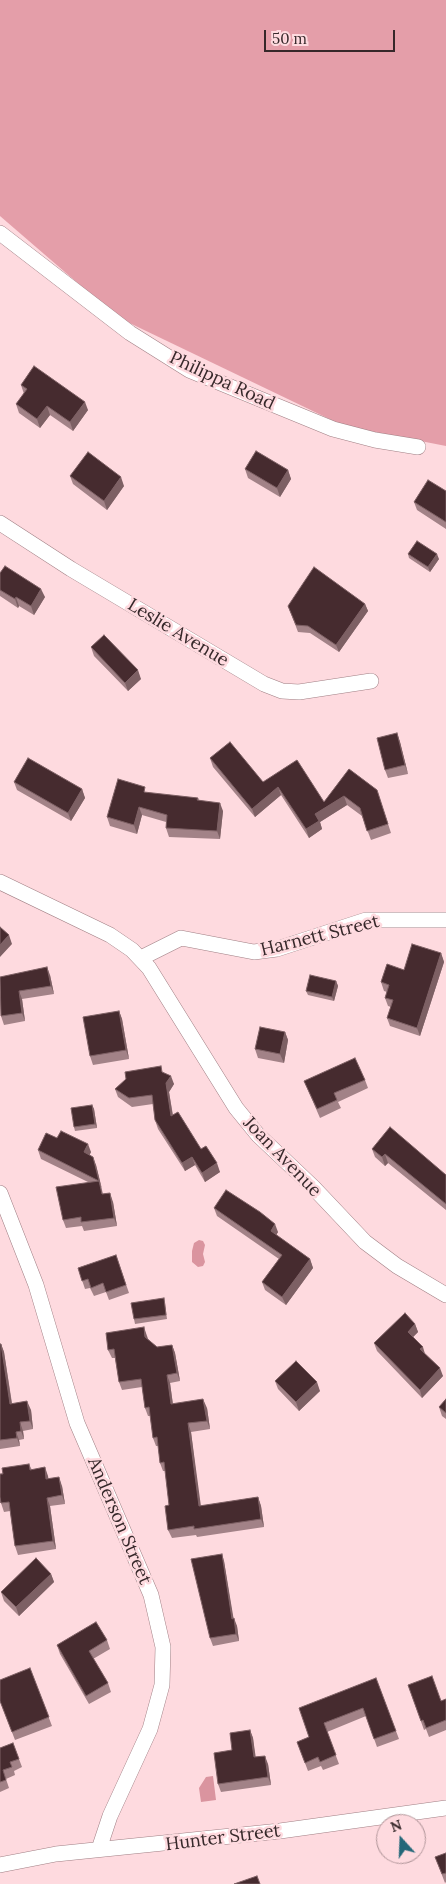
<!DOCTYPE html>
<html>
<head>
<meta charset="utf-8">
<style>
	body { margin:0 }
	#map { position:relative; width:446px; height:1884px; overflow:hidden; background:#fedadf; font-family:Lora,serif }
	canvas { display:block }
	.north { position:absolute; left:376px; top:1814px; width:50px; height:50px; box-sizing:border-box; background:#fedadf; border:1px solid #ae9397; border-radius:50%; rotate:340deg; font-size:14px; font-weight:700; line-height:20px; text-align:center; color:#36282a }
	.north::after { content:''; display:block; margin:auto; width:18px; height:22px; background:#246779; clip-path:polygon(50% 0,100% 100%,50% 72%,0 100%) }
	.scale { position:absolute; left:264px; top:30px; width:131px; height:22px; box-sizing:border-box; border:2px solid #36282a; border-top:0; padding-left:6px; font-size:15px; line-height:18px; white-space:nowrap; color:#36282a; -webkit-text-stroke:4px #fedadf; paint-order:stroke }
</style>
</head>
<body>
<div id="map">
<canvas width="446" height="1884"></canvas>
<div class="north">N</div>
<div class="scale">50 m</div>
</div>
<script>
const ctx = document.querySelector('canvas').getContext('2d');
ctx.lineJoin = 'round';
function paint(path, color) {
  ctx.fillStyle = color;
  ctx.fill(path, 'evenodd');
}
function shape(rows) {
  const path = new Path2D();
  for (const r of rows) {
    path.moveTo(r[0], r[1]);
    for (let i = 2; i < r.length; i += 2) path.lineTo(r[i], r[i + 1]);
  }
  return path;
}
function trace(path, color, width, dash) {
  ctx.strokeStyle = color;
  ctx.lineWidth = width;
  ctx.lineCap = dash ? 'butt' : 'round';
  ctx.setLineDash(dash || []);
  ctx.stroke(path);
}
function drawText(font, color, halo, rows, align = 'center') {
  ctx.font = font + ' Lora,serif';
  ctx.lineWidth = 5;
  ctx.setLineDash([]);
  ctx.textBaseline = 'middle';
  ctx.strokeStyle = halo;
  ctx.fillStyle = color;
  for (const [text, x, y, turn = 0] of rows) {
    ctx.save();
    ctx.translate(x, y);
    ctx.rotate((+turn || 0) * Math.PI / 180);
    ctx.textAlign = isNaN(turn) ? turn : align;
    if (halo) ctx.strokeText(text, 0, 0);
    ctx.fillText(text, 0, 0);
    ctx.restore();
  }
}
paint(shape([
	[0,0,446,0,446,446,344,426,117,317,0,216]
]), '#e49ea9');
paint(shape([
	[199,1240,203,1241,205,1245,203,1254,205,1262,203,1266,198,1267,192,1262,192,1251,194,1243],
	[213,1776,216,1800,201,1802,199,1788,206,1777]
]), '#da949f');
const street = shape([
	[0,233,130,333,189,370,333,429,375,440,418,447],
	[0,523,71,569,264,684,282,691,299,692,371,681],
	[0,882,110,935,132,950,149,968,236,1108,258,1135,313,1187,365,1242,397,1266,446,1295],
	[141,958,181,938,254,952,277,949,366,920,446,920],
	[0,1193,36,1285,77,1423,151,1595,163,1647,162,1685,150,1729,110,1816,99,1849],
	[0,1865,56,1854,280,1831,446,1808]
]);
trace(street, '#a07f84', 16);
trace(street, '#fff', 15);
paint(shape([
	[21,385,88,410,73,431,50,415,40,428,19,413,16,404,24,394],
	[245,469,288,470,291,479,280,497,248,478],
	[70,476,124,486,107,510,73,484],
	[446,491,446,529,417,510,414,502],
	[408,554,439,559,430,572,409,558],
	[0,573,45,597,34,615,19,606,18,608,0,596],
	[365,604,368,611,339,652,310,633,298,632,288,606],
	[91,647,141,679,128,691,94,656],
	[397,733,400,742,408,774,388,778,385,770],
	[210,758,263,782,324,802,349,769,377,790,391,833,371,840,362,816,347,805,320,822,322,829,309,838,281,795,255,817,213,767],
	[14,782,82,789,85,798,71,821,17,790],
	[147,793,198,798,199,800,223,811,220,839,169,837,166,828,166,822,142,815,137,834,110,826,107,817],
	[441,953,444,962,420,1036,390,1026,387,1018,391,1007,388,1006,385,998,387,992,384,991,381,982,404,970],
	[50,975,54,994,22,999,25,1021,4,1025,1,1016,0,977],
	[336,981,338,986,334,1001,308,995,306,991],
	[119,1011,122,1019,129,1059,93,1065,90,1056],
	[285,1032,288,1040,284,1063,258,1058,255,1049],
	[164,1073,174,1084,169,1092,173,1115,220,1172,205,1182,195,1165,185,1171,158,1129,155,1120,153,1104,132,1107,118,1097,115,1089],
	[365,1080,368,1088,338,1102,341,1108,320,1118,304,1081],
	[92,1105,94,1109,97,1128,75,1131,74,1127],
	[57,1138,91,1152,89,1155,96,1165,103,1194,113,1202,117,1226,84,1231,82,1226,66,1228,63,1220,88,1182,41,1159,38,1150],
	[372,1149,446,1175,446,1210,388,1163,385,1166,375,1157],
	[214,1208,278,1232,276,1235,310,1259,313,1268,286,1305,265,1290,262,1282,279,1259,217,1216],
	[116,1255,129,1293,109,1300,106,1292,94,1296,90,1288,85,1289,78,1268],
	[165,1303,167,1319,135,1324,134,1319],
	[415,1324,418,1332,413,1337,425,1355,443,1376,422,1398,377,1351,374,1343],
	[147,1336,148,1339,157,1347,172,1345,175,1353,180,1381,170,1383,173,1404,207,1408,210,1429,191,1432,200,1506,258,1497,261,1506,264,1527,197,1537,196,1535,172,1538,168,1530,169,1505,165,1471,163,1471,160,1463,158,1446,156,1446,153,1438,150,1416,148,1416,145,1408,142,1387,122,1390,119,1382,115,1358,112,1358,108,1350],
	[0,1344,1,1344,4,1352,12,1403,31,1410,33,1429,23,1431,24,1439,19,1440,20,1446,0,1449],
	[275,1381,320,1391,299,1411,278,1389],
	[446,1399,446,1419,442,1416,439,1407],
	[29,1464,32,1470,48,1476,48,1479,62,1486,65,1504,50,1506,56,1549,18,1555,15,1546,10,1511,4,1512,1,1503,0,1503,0,1474],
	[224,1561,233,1619,237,1626,239,1641,213,1646,210,1638],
	[51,1574,54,1582,19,1616,4,1601,1,1592],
	[107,1640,110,1649,93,1659,108,1683,111,1692,89,1704,60,1654,57,1645],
	[30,1668,52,1726,15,1740,0,1701],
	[376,1678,399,1739,377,1747,366,1716,327,1732,339,1764,323,1770,321,1766,308,1771,297,1742,309,1737],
	[408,1685,441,1701,446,1699,446,1730,429,1737,426,1729,424,1730],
	[250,1730,253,1738,255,1757,268,1764,271,1785,221,1792,218,1784,232,1750],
	[13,1743,22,1767,14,1771,15,1775,6,1779,9,1788,0,1792,0,1748],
	[446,1853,446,1882,445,1883,435,1857]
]), '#a28287');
paint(shape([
	[85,402,88,410,73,431,70,422],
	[47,406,50,415,40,428,37,419],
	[288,470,291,479,280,497,277,488],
	[121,477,124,486,107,510,104,501],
	[437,554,439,559,430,572,428,567],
	[41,589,45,597,34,615,31,606],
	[16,597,19,606,18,608,15,599],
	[365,604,368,611,339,652,336,645],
	[138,670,141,679,128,691,125,683],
	[397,733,400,742,408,774,405,765],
	[278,787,281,795,255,817,252,809],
	[82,789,85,798,71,821,68,813],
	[344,796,347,805,320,822,322,829,309,838,306,829,315,814],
	[220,803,223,811,220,839,217,831],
	[139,807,142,815,137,834,134,825],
	[9,935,12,944,0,957,0,945],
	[441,953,444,962,420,1036,417,1028],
	[47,967,50,975,54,994,51,986],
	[336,981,338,986,334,1001,332,997],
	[19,991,22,999,25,1021,22,1013],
	[119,1011,122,1019,129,1059,126,1050],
	[285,1032,288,1040,284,1063,280,1054],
	[171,1076,174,1084,169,1092,174,1124,171,1116,166,1083],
	[92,1105,94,1109,97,1128,95,1124],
	[88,1144,91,1152,87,1161,84,1152],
	[385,1154,388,1163,385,1166,382,1157],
	[93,1157,96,1165,102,1189,99,1181],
	[192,1157,195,1165,185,1171,182,1163],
	[217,1163,220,1172,205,1182,202,1173],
	[110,1193,113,1202,117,1226,114,1218],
	[275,1224,278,1232,274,1239,271,1231],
	[310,1259,313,1268,286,1305,282,1297],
	[415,1324,418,1332,411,1339,408,1332],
	[144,1327,147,1336,149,1346,145,1337],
	[1,1344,4,1352,13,1412,10,1404],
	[172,1345,175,1353,180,1381,177,1373],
	[423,1347,425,1354,420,1349],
	[440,1368,443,1376,422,1398,420,1390],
	[167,1375,170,1383,174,1413,171,1404],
	[317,1382,320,1391,299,1411,296,1402],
	[203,1399,207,1408,210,1429,207,1421],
	[27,1401,31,1410,33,1429,30,1421],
	[20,1422,23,1431,24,1439,21,1431],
	[188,1423,191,1432,202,1514,199,1506],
	[16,1432,19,1440,20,1446,17,1438],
	[45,1467,48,1476,50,1488,46,1479],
	[59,1477,62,1486,65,1504,62,1495],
	[258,1497,261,1506,264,1527,261,1519],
	[47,1498,50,1506,56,1549,53,1541],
	[222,1554,224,1561,235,1627,232,1619],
	[51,1574,54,1582,19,1616,16,1607],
	[234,1618,237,1626,239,1641,236,1634],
	[250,1730,253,1738,257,1766,254,1757],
	[265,1756,268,1764,271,1785,268,1777]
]), '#7d6064');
const building = shape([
	[34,366,85,402,70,422,47,406,37,419,16,404,27,389,21,385,34,366],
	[256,451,288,470,277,488,245,469,256,451],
	[88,452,121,477,104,501,70,476,88,452],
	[428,480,446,491,446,522,414,502,428,480],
	[417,541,437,554,428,567,408,554,417,541],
	[5,566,41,589,31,606,16,597,15,599,0,590,0,573,5,566],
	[314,567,365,604,336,645,308,626,296,625,288,606,314,567],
	[104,635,138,670,125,683,91,647,104,635],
	[397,733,405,765,385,770,377,738,397,733],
	[230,742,263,782,297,760,324,802,349,769,377,790,388,824,367,831,360,808,344,796,315,814,319,821,306,829,278,787,252,809,210,758,230,742],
	[28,758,82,789,68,813,14,782,28,758],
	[118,779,145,787,144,792,198,798,197,800,220,803,217,831,166,828,167,815,139,807,134,825,107,817,118,779],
	[0,927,9,935,0,945,0,927],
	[412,944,441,953,417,1028,387,1018,393,1000,385,998,389,985,381,982,387,964,404,970,412,944],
	[47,967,51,986,19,991,22,1013,1,1016,0,977,47,967],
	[310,975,336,981,332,997,306,991,310,975],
	[119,1011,126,1050,90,1056,83,1017,119,1011],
	[260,1027,285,1032,280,1054,255,1049,260,1027],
	[355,1058,365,1080,334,1093,337,1100,317,1109,304,1081,355,1058],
	[161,1066,162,1072,171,1076,166,1083,171,1116,178,1112,201,1149,206,1146,217,1163,202,1173,192,1157,182,1163,155,1120,152,1095,129,1098,115,1089,126,1079,125,1072,161,1066],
	[92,1105,95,1124,74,1127,71,1108,92,1105],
	[390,1127,446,1175,446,1204,385,1154,382,1157,372,1149,390,1127],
	[61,1131,88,1144,84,1152,93,1157,99,1181,38,1150,46,1133,57,1138,61,1131],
	[99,1181,102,1194,110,1193,114,1218,81,1222,81,1217,63,1220,56,1187,99,1181],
	[226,1190,260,1212,275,1224,271,1231,310,1259,282,1297,262,1282,282,1255,214,1208,226,1190],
	[116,1255,126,1285,106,1292,103,1283,91,1288,88,1279,82,1281,78,1268,116,1255],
	[164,1298,166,1315,134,1319,131,1303,164,1298],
	[405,1313,415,1324,408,1332,423,1347,420,1349,440,1368,420,1390,374,1343,405,1313],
	[144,1327,145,1337,157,1347,172,1345,177,1373,167,1375,171,1404,203,1399,207,1421,188,1423,199,1506,258,1497,261,1519,194,1529,194,1526,168,1530,165,1506,169,1505,164,1462,160,1463,157,1437,153,1438,149,1407,145,1408,141,1379,119,1382,114,1349,108,1350,106,1333,144,1327],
	[0,1344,1,1344,10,1404,27,1401,30,1421,20,1422,21,1431,16,1432,17,1438,0,1440,0,1344],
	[296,1361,317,1382,296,1402,275,1381,296,1361],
	[446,1399,446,1413,439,1407,446,1399],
	[29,1464,30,1470,45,1467,46,1479,59,1477,62,1495,47,1498,53,1541,15,1546,9,1502,1,1503,0,1497,0,1474,3,1474,2,1468,29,1464],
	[222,1554,232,1619,234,1618,236,1634,210,1638,191,1559,222,1554],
	[36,1558,51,1574,16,1607,1,1592,36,1558],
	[96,1622,107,1640,89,1651,108,1683,86,1696,57,1645,96,1622],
	[30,1668,49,1717,12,1732,0,1701,0,1680,30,1668],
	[432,1676,441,1701,446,1699,446,1720,426,1728,423,1720,421,1721,408,1685,432,1676],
	[376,1678,396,1731,374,1739,363,1708,324,1723,336,1755,320,1762,318,1757,305,1763,297,1742,309,1737,299,1708,376,1678],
	[250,1730,254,1757,265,1756,268,1777,218,1784,214,1753,232,1750,230,1733,250,1730],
	[13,1743,19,1759,10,1762,12,1767,3,1770,6,1780,0,1782,0,1748,13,1743],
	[446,1853,446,1873,442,1874,435,1857,446,1853],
	[257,1876,260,1884,234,1884,257,1876]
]);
paint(building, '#462b2f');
trace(building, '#7d6064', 1);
drawText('18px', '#36282a', '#fedadf', [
	["Philippa Road",222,381,25],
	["Leslie Avenue",178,633,31],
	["Harnett Street",320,936,-14],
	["Joan Avenue",282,1157,46],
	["Anderson Street",119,1521,67],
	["Hunter Street",223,1838,-7]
]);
</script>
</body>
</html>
